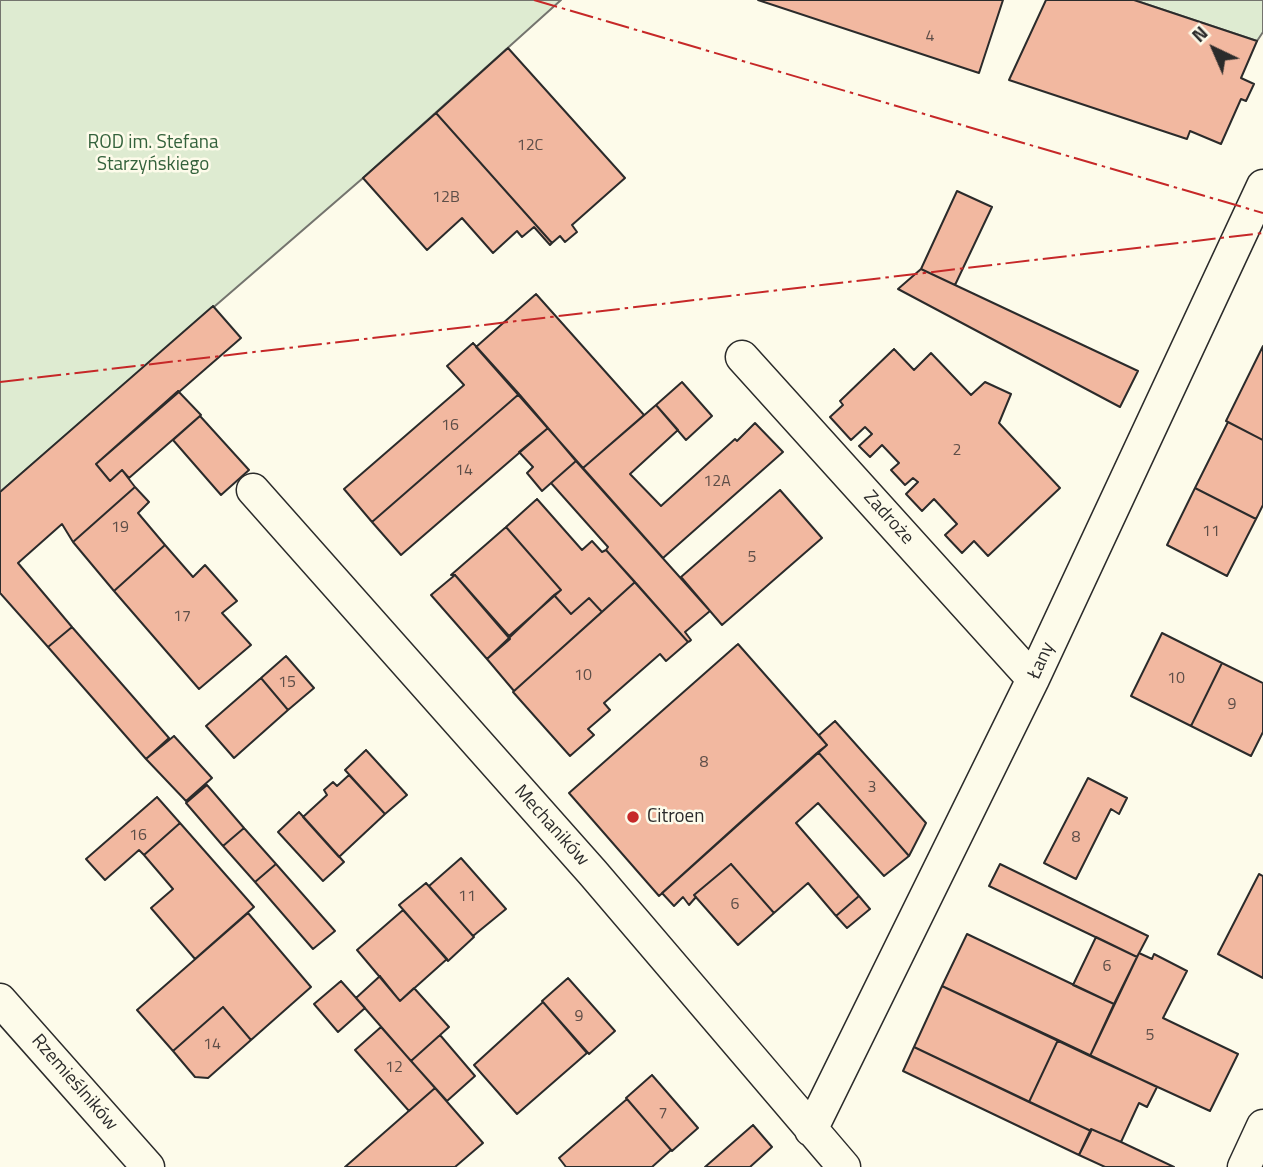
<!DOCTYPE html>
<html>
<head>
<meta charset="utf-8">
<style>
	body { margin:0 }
	#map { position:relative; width:1263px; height:1167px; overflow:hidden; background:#fdfbea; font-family:"Titillium Web",sans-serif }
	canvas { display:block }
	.north { position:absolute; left:1179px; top:14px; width:70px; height:70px; -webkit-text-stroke:5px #fdfbea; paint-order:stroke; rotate:316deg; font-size:19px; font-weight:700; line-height:28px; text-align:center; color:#2b2b2b }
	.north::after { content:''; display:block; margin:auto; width:24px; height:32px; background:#2b2b2b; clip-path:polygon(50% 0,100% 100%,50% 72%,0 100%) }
</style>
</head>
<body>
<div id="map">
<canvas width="1263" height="1167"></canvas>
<div class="north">N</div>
</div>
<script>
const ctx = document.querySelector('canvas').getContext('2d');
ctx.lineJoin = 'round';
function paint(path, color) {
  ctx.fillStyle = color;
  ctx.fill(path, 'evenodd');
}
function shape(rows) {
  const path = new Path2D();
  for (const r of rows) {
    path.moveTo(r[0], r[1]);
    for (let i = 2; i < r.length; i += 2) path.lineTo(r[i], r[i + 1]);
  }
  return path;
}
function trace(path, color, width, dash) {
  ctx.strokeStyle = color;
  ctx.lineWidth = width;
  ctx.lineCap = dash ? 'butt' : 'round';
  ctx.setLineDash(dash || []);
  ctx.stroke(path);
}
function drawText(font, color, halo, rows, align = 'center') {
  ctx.font = font + ' "Titillium Web",sans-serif';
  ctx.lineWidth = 5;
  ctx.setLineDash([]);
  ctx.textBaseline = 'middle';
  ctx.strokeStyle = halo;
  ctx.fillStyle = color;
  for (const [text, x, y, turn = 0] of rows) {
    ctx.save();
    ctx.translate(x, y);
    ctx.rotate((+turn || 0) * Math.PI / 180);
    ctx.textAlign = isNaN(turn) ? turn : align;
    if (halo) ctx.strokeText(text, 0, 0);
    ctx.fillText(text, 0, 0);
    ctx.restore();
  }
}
const green = shape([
	[0,0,561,0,363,178,0,492,0,0],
	[1134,0,1263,0,1263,32,1257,41,1134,0]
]);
paint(green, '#deebd1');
trace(green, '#74746e', 2);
const building = shape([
	[758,0,1003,0,979,73,758,0],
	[1046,0,1134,0,1257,41,1241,78,1254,84,1246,101,1241,99,1221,144,1190,131,1187,139,1009,80,1046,0],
	[508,48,625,178,572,225,577,232,565,242,560,236,552,243,436,113,508,48],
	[436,113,552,243,550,245,534,227,522,237,517,231,493,253,462,218,427,250,363,178,436,113],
	[957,191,992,207,955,285,921,269,957,191],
	[921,269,1138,371,1120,407,898,289,921,269],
	[536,294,644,415,583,468,476,347,536,294],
	[213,306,241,338,96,464,110,481,122,470,135,487,73,542,62,524,18,563,72,627,48,647,0,593,0,492,213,306],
	[473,343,519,394,372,522,344,489,464,385,447,366,473,343],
	[1263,346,1263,440,1226,421,1263,346],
	[894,349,914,370,931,353,971,395,985,382,1011,394,999,423,1060,488,988,556,974,541,962,553,945,535,957,524,934,499,922,511,906,494,918,482,913,478,905,485,891,470,899,463,882,445,870,457,859,446,872,434,865,427,851,440,830,417,843,405,840,401,894,349],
	[682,382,712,416,686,440,656,405,682,382],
	[178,391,201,415,129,478,122,470,110,481,96,464,178,391],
	[519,394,548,428,401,555,372,522,519,394],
	[656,405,678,430,630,474,661,506,735,439,737,441,755,423,783,452,663,558,583,468,656,405],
	[200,416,249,470,221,495,173,440,200,416],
	[1228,422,1263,440,1263,505,1256,519,1195,488,1228,422],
	[548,428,576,461,542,491,527,473,533,467,519,452,548,428],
	[576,461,710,611,685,632,691,640,690,641,688,642,606,550,608,547,551,483,576,461],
	[135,487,149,502,138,513,165,545,114,591,73,542,135,487],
	[1195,488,1256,519,1227,576,1167,545,1195,488],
	[780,490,822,538,722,625,681,577,780,490],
	[537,499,582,550,592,541,602,552,606,550,635,582,602,612,589,598,571,614,554,595,561,590,506,527,537,499],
	[506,527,561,590,509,636,455,575,451,575,506,527],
	[165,545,193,577,205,565,237,601,222,613,251,645,199,689,114,591,165,545],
	[455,575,510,639,487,659,431,595,455,575],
	[635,582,688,642,666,661,660,654,604,703,610,710,588,729,594,735,570,756,513,692,635,582],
	[554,595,571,614,589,598,602,612,514,691,487,659,554,595],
	[72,627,169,738,146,759,48,647,72,627],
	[1162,633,1222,663,1191,726,1131,696,1162,633],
	[738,644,827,745,659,896,569,793,738,644],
	[286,656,314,688,288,710,261,678,286,656],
	[1222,663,1263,683,1263,732,1251,756,1191,726,1222,663],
	[261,678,288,710,234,758,206,726,261,678],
	[835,721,926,823,909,856,818,752,827,745,819,735,835,721],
	[174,736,212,778,186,801,146,759,174,736],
	[366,750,407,795,385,814,345,770,366,750],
	[818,752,909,856,884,876,818,803,796,823,859,896,836,916,808,883,774,913,731,864,694,895,696,897,689,905,683,897,674,906,662,893,818,752],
	[349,775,385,814,339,857,303,817,327,795,324,790,333,782,337,786,349,775],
	[1088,778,1127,798,1119,814,1111,809,1076,879,1044,863,1088,778],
	[207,785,244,828,223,846,186,803,207,785],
	[157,797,180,823,144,855,139,850,105,880,86,859,157,797],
	[299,812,344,862,323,881,278,832,299,812],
	[180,823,254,907,195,959,151,908,173,889,144,855,180,823],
	[244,828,276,864,255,882,223,846,244,828],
	[461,858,506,909,473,936,429,886,461,858],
	[276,864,335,931,313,949,255,882,276,864],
	[731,864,774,913,738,945,694,895,731,864],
	[1000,864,1148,936,1137,957,989,886,1000,864],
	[1259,874,1263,876,1263,978,1218,954,1259,874],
	[426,883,474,937,448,961,399,905,426,883],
	[859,896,870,909,847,928,836,916,859,896],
	[403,910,447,959,400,1001,357,950,403,910],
	[248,913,311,987,251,1040,223,1007,173,1051,137,1010,248,913],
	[967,934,1114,1004,1090,1056,942,986,967,934],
	[1096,937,1137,957,1114,1004,1073,985,1096,937],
	[1139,953,1152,959,1154,954,1187,971,1163,1018,1238,1054,1210,1111,1090,1056,1139,953],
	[380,976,400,1001,414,988,449,1027,411,1061,356,998,380,976],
	[568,978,615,1031,589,1054,542,1001,568,978],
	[341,981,365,1008,338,1032,314,1004,341,981],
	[942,986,1058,1040,1029,1102,914,1047,942,986],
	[543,1002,587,1053,517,1114,474,1065,543,1002],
	[223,1007,251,1040,208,1078,195,1077,173,1051,223,1007],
	[381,1027,435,1088,409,1111,355,1050,381,1027],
	[440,1035,475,1076,447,1101,411,1061,440,1035],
	[1058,1040,1157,1087,1147,1107,1139,1103,1121,1142,1091,1129,1091,1131,1029,1102,1058,1040],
	[914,1047,1091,1131,1079,1155,903,1071,914,1047],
	[652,1075,698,1128,672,1151,626,1098,652,1075],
	[435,1088,483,1143,455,1167,345,1167,435,1088],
	[627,1099,671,1150,652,1167,566,1167,559,1158,627,1099],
	[753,1125,772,1147,750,1167,705,1167,753,1125],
	[1091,1129,1121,1142,1174,1167,1105,1167,1079,1155,1091,1129]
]);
paint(building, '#f2b8a0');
trace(building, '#2b2b2b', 2);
const street = shape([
	[742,357,1033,679],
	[253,490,593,873,844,1167],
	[0,1000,148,1167],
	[811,1130,1033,679,1263,186],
	[1244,1167,1263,1126]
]);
trace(street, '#2b2b2b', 35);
trace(street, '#fdfbea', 32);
trace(shape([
	[534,0,1263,213],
	[0,382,1263,233]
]), '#c62828', 2, [24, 5, 3.5, 5]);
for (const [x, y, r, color] of [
	[633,817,7,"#c62828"]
]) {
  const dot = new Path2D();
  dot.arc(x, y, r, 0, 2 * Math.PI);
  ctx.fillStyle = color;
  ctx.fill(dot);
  trace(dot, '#fdfbea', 2.5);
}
drawText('16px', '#5d4e48', null, [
	["4",930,37],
	["12C",530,146],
	["12B",446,198],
	["16",450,426],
	["2",957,451],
	["14",464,471],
	["12A",717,482],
	["19",120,528],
	["11",1211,532],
	["5",752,558],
	["17",182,617],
	["10",583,676],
	["10",1176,679],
	["15",287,683],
	["9",1232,705],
	["8",704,763],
	["3",872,788],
	["16",138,836],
	["8",1076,838],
	["11",467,897],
	["6",735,905],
	["6",1107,967],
	["9",579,1017],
	["5",1150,1036],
	["14",212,1045],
	["12",394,1068],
	["7",663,1114]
]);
drawText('19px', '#34623c', '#fdfbea', [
	["ROD im. Stefana",153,143],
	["Starzyńskiego",153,165]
]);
drawText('19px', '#2b2b2b', '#fdfbea', [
	["Zadroże",888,518,48],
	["Łany",1042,661,-65],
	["Mechaników",551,826,48],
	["Rzemieślników",74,1083,49]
]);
drawText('19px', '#2b2b2b', '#fdfbea', [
	["Citroen",647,817]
], 'left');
</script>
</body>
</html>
